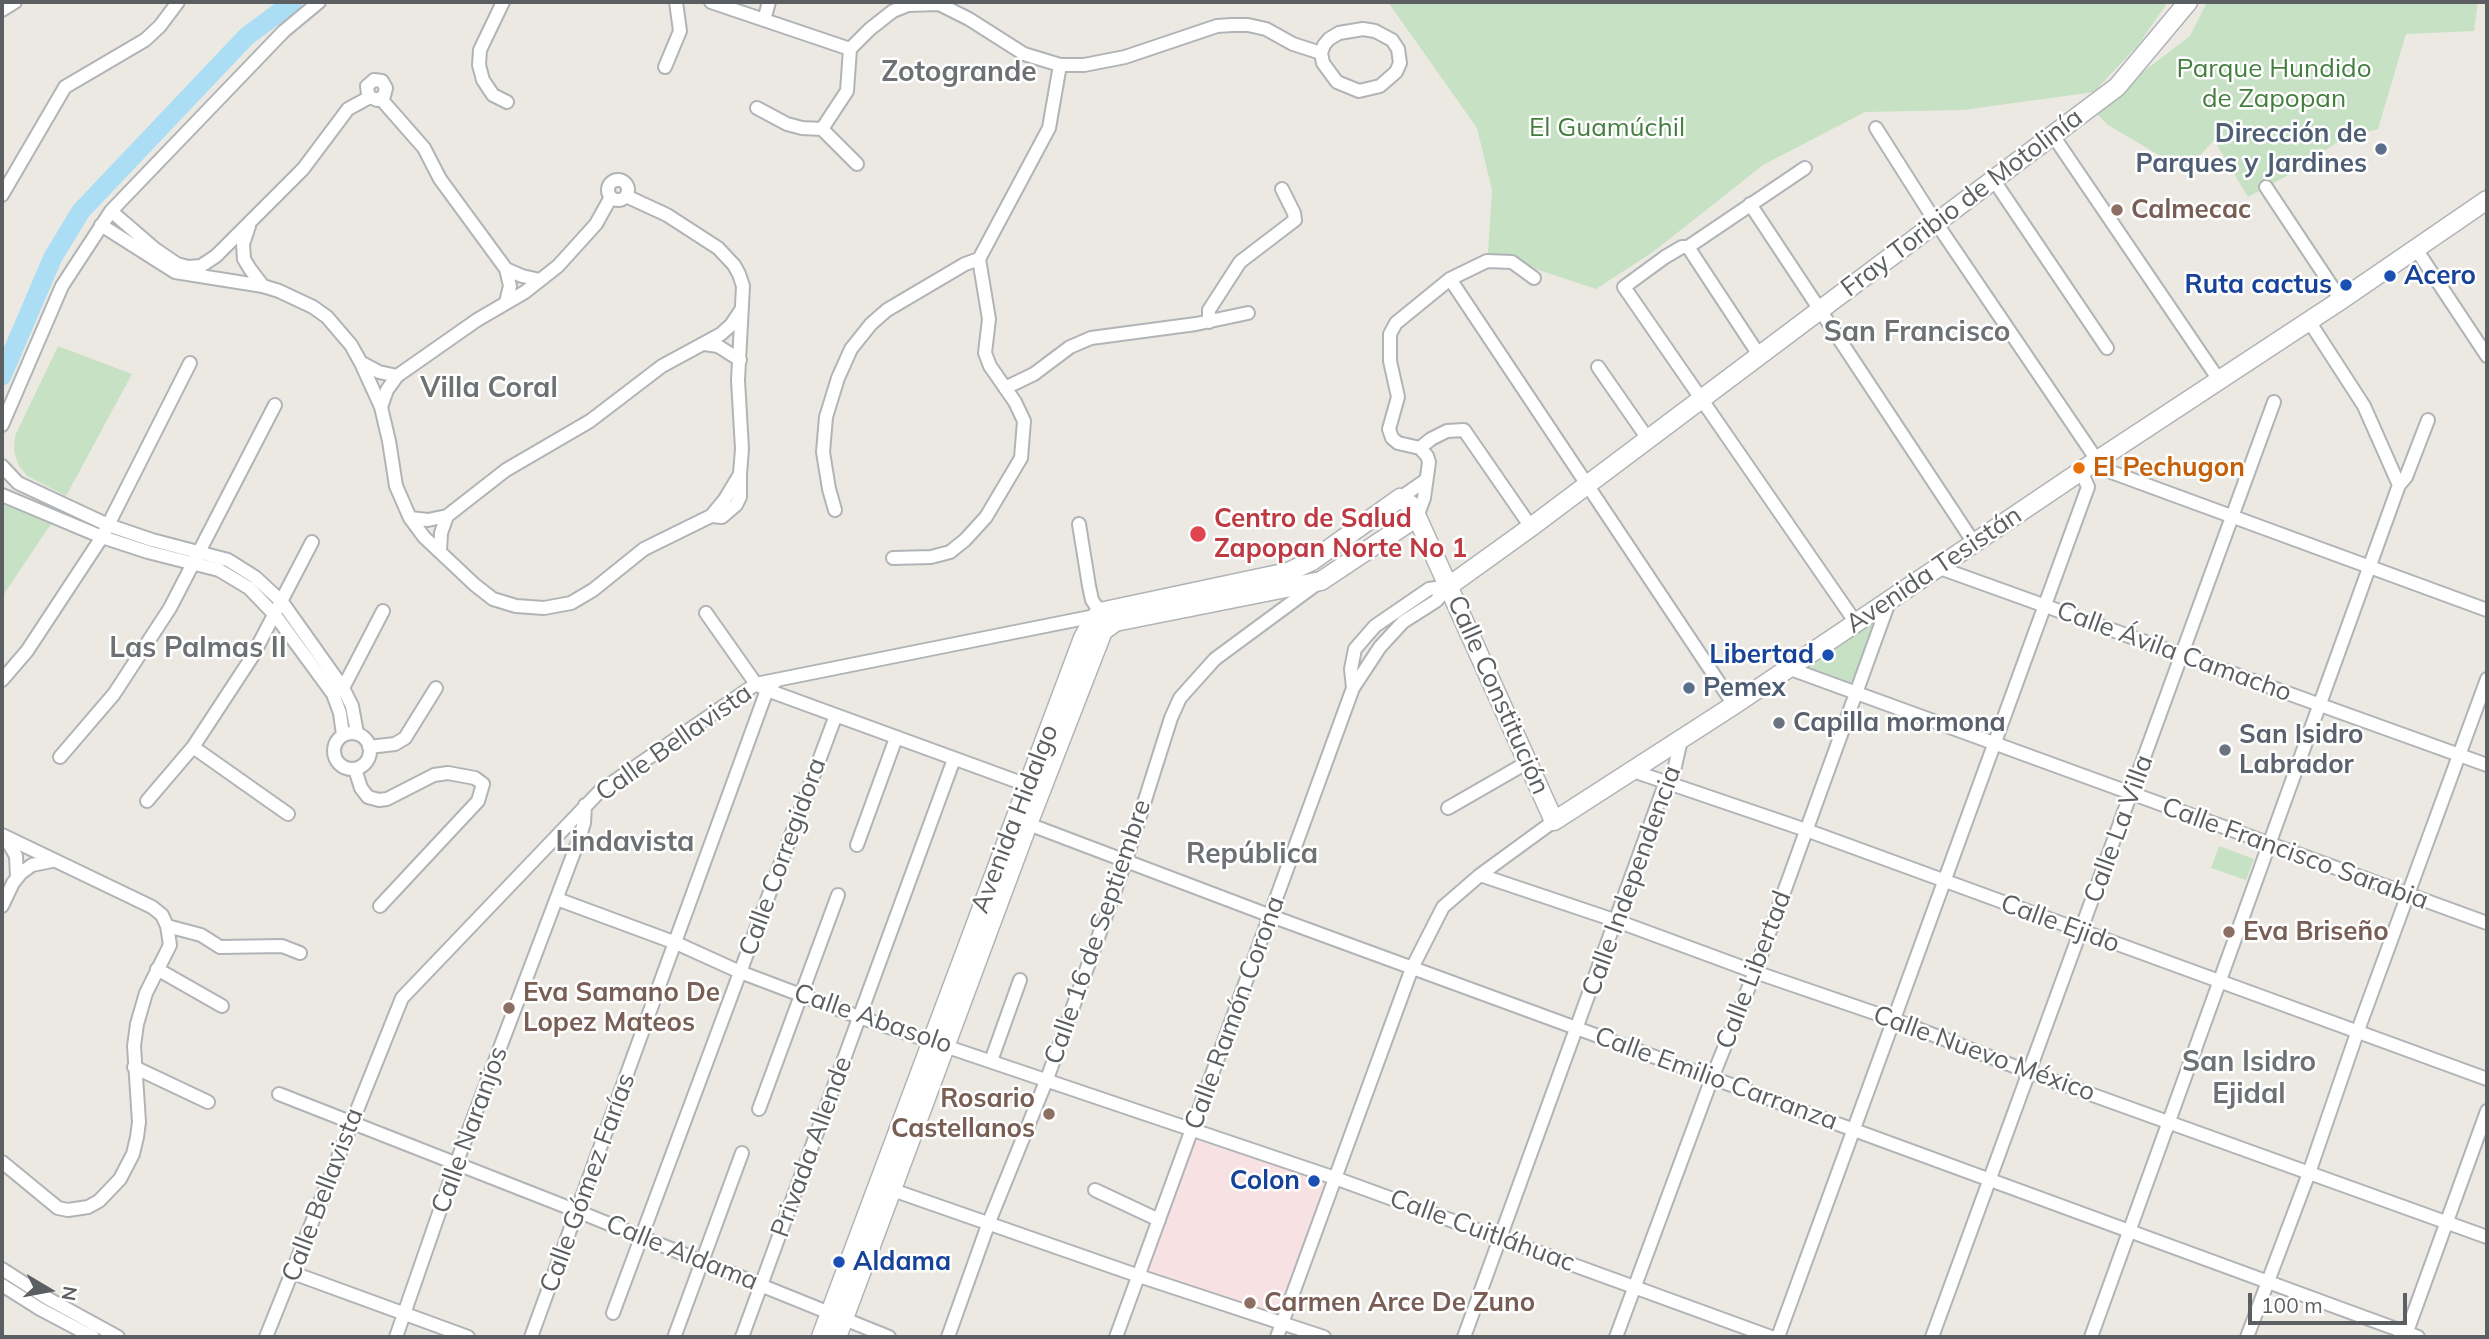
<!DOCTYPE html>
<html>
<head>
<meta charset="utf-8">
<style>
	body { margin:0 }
	#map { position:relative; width:2489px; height:1339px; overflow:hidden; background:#ece9e3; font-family:Mulish,sans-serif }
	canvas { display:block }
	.frame { position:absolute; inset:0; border:4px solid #5b5f62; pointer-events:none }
	.north { position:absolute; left:14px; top:1255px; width:70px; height:70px; -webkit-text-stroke:5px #fff; paint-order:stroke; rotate:100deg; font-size:19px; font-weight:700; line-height:28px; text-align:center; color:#5b5f62 }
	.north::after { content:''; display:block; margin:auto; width:24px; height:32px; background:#5b5f62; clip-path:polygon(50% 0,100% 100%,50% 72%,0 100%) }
	.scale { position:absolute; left:2248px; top:1293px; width:159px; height:32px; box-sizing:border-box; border:4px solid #5b5f62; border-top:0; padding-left:9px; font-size:21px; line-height:24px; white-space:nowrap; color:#5b5f62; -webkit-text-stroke:5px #fff; paint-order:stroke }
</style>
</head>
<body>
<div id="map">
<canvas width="2489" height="1339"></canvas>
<div class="frame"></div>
<div class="north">N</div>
<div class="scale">100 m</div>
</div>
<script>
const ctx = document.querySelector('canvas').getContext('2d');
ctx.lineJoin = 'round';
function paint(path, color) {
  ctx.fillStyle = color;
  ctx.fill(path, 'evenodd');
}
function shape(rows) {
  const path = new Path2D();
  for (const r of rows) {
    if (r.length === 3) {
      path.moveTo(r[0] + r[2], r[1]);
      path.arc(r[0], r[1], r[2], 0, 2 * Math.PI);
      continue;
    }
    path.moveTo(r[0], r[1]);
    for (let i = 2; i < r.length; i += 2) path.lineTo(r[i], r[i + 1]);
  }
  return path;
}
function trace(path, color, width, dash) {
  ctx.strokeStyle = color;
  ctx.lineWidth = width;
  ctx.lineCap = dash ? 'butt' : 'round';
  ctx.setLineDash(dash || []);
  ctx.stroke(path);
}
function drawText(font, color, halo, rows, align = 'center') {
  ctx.font = font + ' Mulish,sans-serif';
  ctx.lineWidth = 5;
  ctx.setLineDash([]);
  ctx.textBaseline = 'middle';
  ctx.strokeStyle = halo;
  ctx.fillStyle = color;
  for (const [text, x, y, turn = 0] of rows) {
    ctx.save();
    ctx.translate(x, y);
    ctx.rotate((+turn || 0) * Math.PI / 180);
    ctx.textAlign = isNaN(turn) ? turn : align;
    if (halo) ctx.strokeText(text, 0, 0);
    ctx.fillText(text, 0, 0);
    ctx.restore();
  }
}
paint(shape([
	[1196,1140,1325,1182,1278,1316,1147,1272]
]), '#f8e1e2');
paint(shape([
	[1388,2,2168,2,2138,45,2094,92,1963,110,1865,112,1763,165,1653,252,1596,289,1488,253,1492,190,1477,128],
	[2207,2,2478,2,2474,31,2406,34,2378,129,2343,138,2292,173,2248,197,2214,140,2186,171,2108,125,2093,110,2190,36],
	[58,346,132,374,66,496,27,476,18,464,14,451,15,436],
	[2,503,14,504,53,521,2,597],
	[1878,617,1854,689,1797,669],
	[2219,846,2254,859,2246,880,2211,868]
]), '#c6e1c3');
trace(shape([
	[2,376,53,257,81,211,247,36,293,2]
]), '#abdef4', 19);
const street = shape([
	[503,2,480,50,479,65,483,80,493,95,507,102],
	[711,2,850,49,870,29,893,11,908,5,939,4,969,19,1024,54,1060,65,1084,65,1125,57,1217,26,1232,25,1248,25,1266,29,1293,44,1321,53],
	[2,10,15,2],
	[764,20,769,2],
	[1363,29,1375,31,1392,40,1398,49,1400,63,1396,72,1380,86,1359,91,1337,82,1323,63,1321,53,1324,45,1329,39,1339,33,1363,29],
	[665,67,680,31,676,2],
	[381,99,424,148,440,179,506,269,510,286,506,302],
	[757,108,787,124,802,128,822,129,857,164],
	[1876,128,1935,221,2103,469,2487,610],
	[822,129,847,91,850,49],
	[2052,134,2219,380],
	[1805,168,1688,247,1682,247,1665,257,1624,287,1856,623],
	[1993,179,2107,348],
	[618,190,10],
	[2266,187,2341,300],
	[2,195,65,87,145,40,160,26,178,2],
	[1750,204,1974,543],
	[111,211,155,249,177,264,188,267,201,266,216,256,303,169,348,109,370,97,377,100,384,96,386,88,382,81,374,80,367,86,368,94,370,97],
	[101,225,175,272,263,286,279,291,313,307,327,317,351,345,361,363,381,407,389,441,396,486,410,518,424,537,475,585,493,599,516,606,544,608,571,603,593,590,644,549,711,516,725,499,740,474,742,449,738,380,743,286,739,274,734,265,718,248,667,215,626,196],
	[249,226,243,244,244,259,250,269,263,286],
	[1688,247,1759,355],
	[2416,249,2487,356],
	[506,269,522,276,540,280],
	[1450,279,1734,705],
	[2309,321,2364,406,2399,485],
	[1209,322,1209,310,1240,262,1295,220,1294,213,1282,189],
	[704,344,718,346,740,360],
	[362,363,379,372,397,376],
	[1598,367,1648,439],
	[1005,388,1034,374,1070,347,1091,338,1196,324,1248,313],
	[381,407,387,390,397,376,477,320,525,292,558,266,596,224,611,197],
	[2,425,62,286,111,211,284,31,319,2],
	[1420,448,1431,439,1447,431,1464,430,1531,527],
	[2,466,18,483,108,525,152,540,228,560,255,577,282,602,343,688,352,706,357,733],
	[2,495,102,537,148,552,219,570,249,588,275,615,333,694,340,713,343,735],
	[1400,498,1426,480],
	[835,510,829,489,823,452,826,417,838,378,851,349,871,324,887,310,965,264,979,259],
	[711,516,722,517,736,505,740,497,740,474],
	[1417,517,1424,498,1429,462,1427,456,1420,448,1398,443,1392,438,1389,429,1398,397,1390,361,1390,334,1396,323,1450,279,1487,261,1512,262,1534,278],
	[410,518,428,520,447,516,506,470,590,421,662,366,721,334,731,325,741,310],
	[1079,524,1089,586,1092,600,1100,612],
	[440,551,441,533,447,516],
	[893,558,931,557,950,552,965,540,986,517,1021,458,1024,421,1015,402,990,366,985,353,989,319,979,259,1049,128,1060,65],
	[1940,568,2487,765],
	[706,613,756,684,767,690,1027,785],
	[1788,668,2487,923],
	[2,680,27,651,102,537,190,363],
	[1353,688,1380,647,1403,622,1436,601,1449,586],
	[340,690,343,688,383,611],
	[352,751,18],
	[193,747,288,814],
	[369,747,395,744,405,738,436,688],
	[60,757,114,694,170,608,275,405],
	[355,769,361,788,368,797,379,800,387,799,434,775,448,773,475,778,483,784,478,801,380,906],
	[1633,771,1806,830,2487,1079],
	[147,801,193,747,252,657,312,542],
	[1448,808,1528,762],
	[1023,822,1271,916,2418,1337],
	[2,835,152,907,162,915,167,926,170,945,146,993,137,1024,134,1046,139,1122,137,1137,133,1154,120,1179,99,1201,88,1207,68,1210,58,1208,2,1162],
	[5,837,16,856,17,878],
	[857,845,896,738],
	[1480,875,1617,921,1755,972,1895,1020,2029,1072,2487,1237],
	[557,899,676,943,740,972,859,1017,1335,1178,1771,1337],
	[2,906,13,883,21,873,32,865,52,861],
	[167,926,201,935,220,947,282,946,300,953],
	[157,969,222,1006],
	[991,1061,1020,980],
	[134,1067,208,1102],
	[279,1094,577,1211,889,1337],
	[759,1109,838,895],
	[887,1188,1139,1276,1324,1337],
	[1095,1190,1159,1220],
	[2,1269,47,1298,118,1337],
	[293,1273,468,1337],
	[2,1285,40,1309,93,1337],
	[613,1313,836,715],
	[675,1335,742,1153],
	[266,1337,402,998,600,791,756,684,1095,616],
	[396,1337,456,1164,579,839,584,823,585,805],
	[531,1337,767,690,777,680],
	[742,1337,954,759],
	[948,1337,989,1222,1047,1079,1126,860,1171,718,1180,698,1215,659,1318,583],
	[1116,1337,1353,688,1351,669,1355,649,1375,626,1429,589,1449,586],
	[1277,1337,1412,968,1443,907,1480,875,1554,821],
	[1464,1337,1665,784,1673,775,1681,740],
	[1616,1337,1712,1078,1755,972,1889,602],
	[1778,1337,2088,487,2081,471],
	[1932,1337,2274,402],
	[2091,1337,2399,485,2406,477,2428,420],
	[2247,1337,2309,1173,2357,1033,2487,679],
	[2405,1337,2487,1111]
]);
const secondary = shape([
	[1449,586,1531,527,2117,87,2188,2],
	[821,1337,1083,638,1091,623,1100,612,1288,572,1312,561,1400,498,1411,505,1417,517,1554,821,1734,705,2081,471,2341,300,2487,200],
	[837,1337,1028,824,1103,631,1115,622,1321,581,1417,517]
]);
trace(street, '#b1b4b7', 16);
trace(secondary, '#b0b3b7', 21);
trace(street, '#fff', 12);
trace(secondary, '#fff', 18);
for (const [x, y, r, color] of [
	[2381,149,7,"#5c6f8a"],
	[2117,210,7,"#8d6e63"],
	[2390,276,7,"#1a4fb4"],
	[2346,285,7,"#1a4fb4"],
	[2079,468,7,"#e8710a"],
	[1198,534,9,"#e0444e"],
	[1828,655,7,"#1a4fb4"],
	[1689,688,7,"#5c6f8a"],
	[1779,723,7,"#6b7280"],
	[2225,750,7,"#6b7280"],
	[2229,932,7,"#8d6e63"],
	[509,1008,7,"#8d6e63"],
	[1049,1114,7,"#8d6e63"],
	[1314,1181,7,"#1a4fb4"],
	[839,1262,7,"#1a4fb4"],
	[1250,1303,7,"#8d6e63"]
]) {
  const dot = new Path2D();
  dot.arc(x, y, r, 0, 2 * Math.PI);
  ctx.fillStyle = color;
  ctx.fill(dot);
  trace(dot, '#fff', 2.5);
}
drawText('26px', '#447e3f', '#fff', [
	["Parque Hundido",2274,69],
	["de Zapopan",2274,99],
	["El Guamúchil",1607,128]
]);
drawText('bold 26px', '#4e5e75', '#fff', [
	["Dirección de",2367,134],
	["Parques y Jardines",2367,164],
	["Pemex",1703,688,"left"]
], 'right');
drawText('26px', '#5b5f62', '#fff', [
	["Fray Toribio de Motolinía",1962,203,-37],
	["Avenida Tesistán",1934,570,-34],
	["Calle Ávila Camacho",2174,652,20],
	["Calle Constitución",1498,695,66],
	["Calle Bellavista",674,743,-35],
	["Avenida Hidalgo",1015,819,-69],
	["Calle La Villa",2119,829,-70],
	["Calle Francisco Sarabia",2295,854,20],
	["Calle Corregidora",783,857,-70],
	["Calle Independencia",1632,881,-70],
	["Calle Ejido",2060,924,20],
	["Calle 16 de Septiembre",1098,932,-71],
	["Calle Libertad",1754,970,-69],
	["Calle Ramón Corona",1235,1013,-70],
	["Calle Abasolo",873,1019,19],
	["Calle Nuevo México",1984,1054,20],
	["Calle Emilio Carranza",1716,1079,20],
	["Calle Naranjos",470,1130,-70],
	["Privada Allende",812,1147,-70],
	["Calle Gómez Farías",588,1183,-70],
	["Calle Bellavista",323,1195,-69],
	["Calle Cuitláhuac",1482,1231,20],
	["Calle Aldama",682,1253,22]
]);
drawText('bold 26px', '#785e54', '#fff', [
	["Calmecac",2131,210],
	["Eva Briseño",2243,932],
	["Eva Samano De",523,993],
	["Lopez Mateos",523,1023],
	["Rosario",1035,1099,"right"],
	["Castellanos",1035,1129,"right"],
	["Carmen Arce De Zuno",1264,1303]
], 'left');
drawText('bold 26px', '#164399', '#fff', [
	["Acero",2404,276,"left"],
	["Ruta cactus",2332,285],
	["Libertad",1814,655],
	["Colon",1300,1181],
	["Aldama",853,1262,"left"]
], 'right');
drawText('bold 26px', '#c56008', '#fff', [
	["El Pechugon",2093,468]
], 'left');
drawText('bold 26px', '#be3a42', '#fff', [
	["Centro de Salud",1214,519],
	["Zapopan Norte No 1",1214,549]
], 'left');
drawText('bold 26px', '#5b616d', '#fff', [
	["Capilla mormona",1793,723],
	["San Isidro",2239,735],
	["Labrador",2239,765]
], 'left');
drawText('bold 28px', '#6d7174', '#fff', [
	["Zotogrande",959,73],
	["San Francisco",1917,333],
	["Villa Coral",489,389],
	["Las Palmas II",198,649],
	["Lindavista",625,843],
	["República",1252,855],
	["San Isidro",2249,1063],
	["Ejidal",2249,1095]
]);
</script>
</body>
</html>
